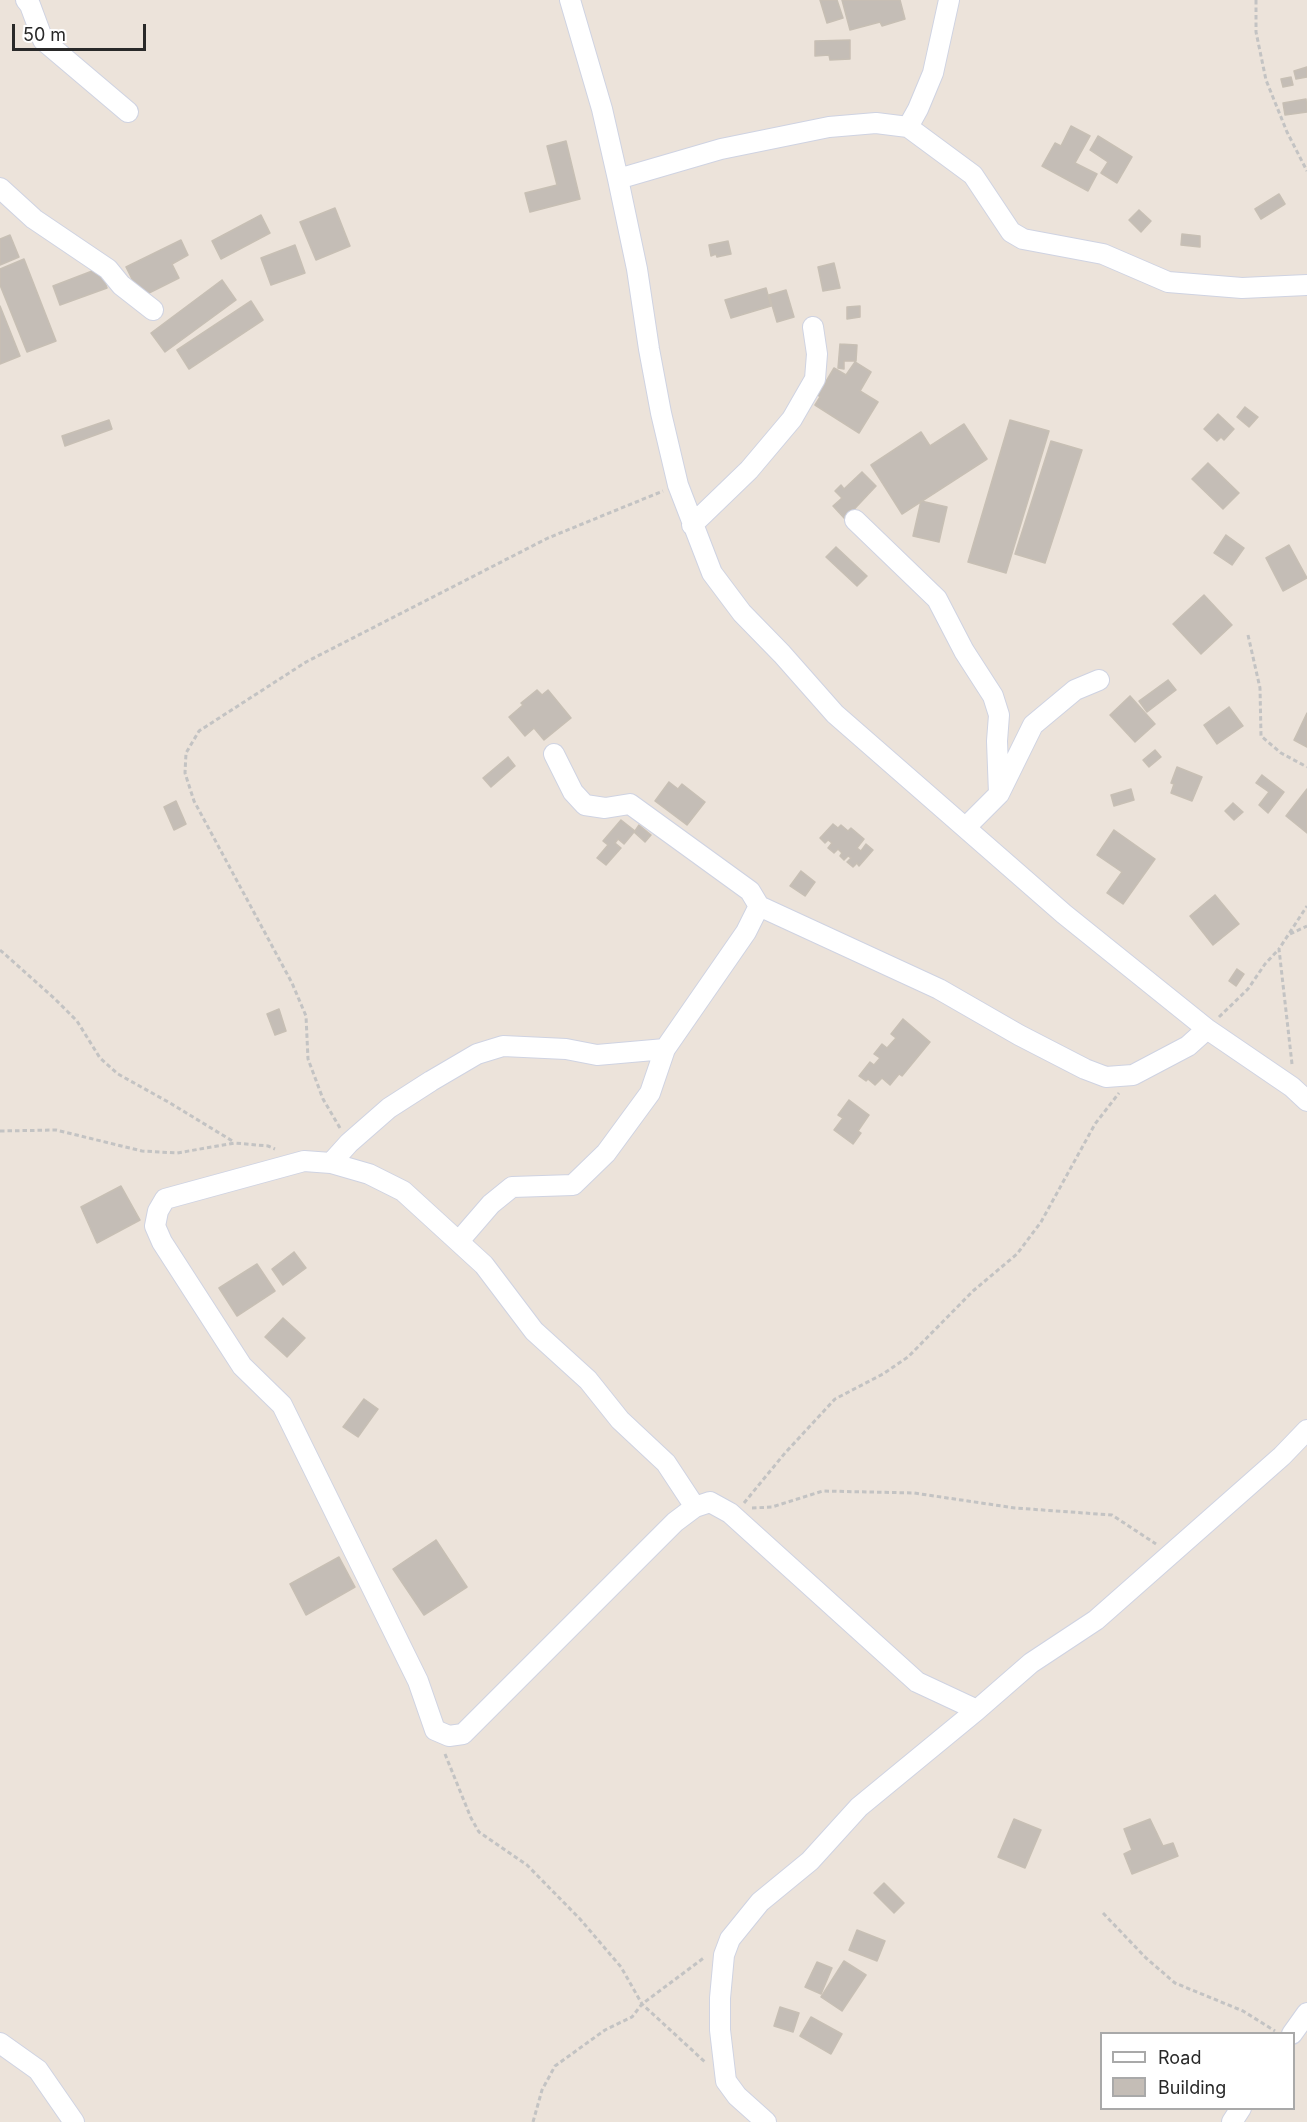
<!DOCTYPE html>
<html>
<head>
<meta charset="utf-8">
<style>
	body { margin:0 }
	#map { position:relative; width:1307px; height:2122px; overflow:hidden; background:#ece3da; font-family:Inter,sans-serif }
	canvas { display:block }
	.legend { position:absolute; left:1100px; top:2032px; width:195px; height:78px; box-sizing:border-box; background:#fff; border:2px solid #a9a9a9; margin:0; padding:8px 10px; list-style:none; font-size:18px; color:#292929 }
	.legend li { display:flex; align-items:center; gap:12px; height:30px }
	.legend b { width:30px; border:2px solid #a9a9a9 }
	.scale { position:absolute; left:12px; top:24px; width:134px; height:27px; box-sizing:border-box; border:3px solid #292929; border-top:0; padding-left:8px; font-size:18px; line-height:21px; white-space:nowrap; color:#292929; -webkit-text-stroke:4px #fff; paint-order:stroke }
</style>
</head>
<body>
<div id="map">
<canvas width="1307" height="2122"></canvas>
<ul class="legend">
<li><b style="height:8px;background:#fff"></b>Road</li>
<li><b style="height:16px;background:#c4bdb6"></b>Building</li>
</ul>
<div class="scale">50 m</div>
</div>
<script>
const ctx = document.querySelector('canvas').getContext('2d');
ctx.lineJoin = 'round';
function paint(path, color) {
  ctx.fillStyle = color;
  ctx.fill(path, 'evenodd');
}
function shape(rows) {
  const path = new Path2D();
  for (const r of rows) {
    path.moveTo(r[0], r[1]);
    for (let i = 2; i < r.length; i += 2) path.lineTo(r[i], r[i + 1]);
  }
  return path;
}
function trace(path, color, width, dash) {
  ctx.strokeStyle = color;
  ctx.lineWidth = width;
  ctx.lineCap = dash ? 'butt' : 'round';
  ctx.setLineDash(dash || []);
  ctx.stroke(path);
}
const building = shape([
	[820,0,837,0,843,18,827,23,820,0],
	[842,0,900,0,905,19,882,26,880,22,850,30,842,0],
	[850,40,850,59,830,60,829,55,815,56,815,41,850,40],
	[1307,67,1307,77,1296,79,1294,71,1307,67],
	[1291,77,1293,85,1283,87,1281,79,1291,77],
	[1306,99,1307,112,1285,115,1283,103,1306,99],
	[1071,126,1090,136,1075,163,1097,174,1088,191,1042,166,1055,143,1061,146,1071,126],
	[1098,136,1132,157,1117,183,1101,173,1108,162,1090,150,1098,136],
	[566,141,580,199,530,212,525,193,557,185,547,146,566,141],
	[1279,194,1285,204,1261,219,1255,209,1279,194],
	[335,208,350,246,316,260,300,222,335,208],
	[1139,210,1151,221,1141,232,1129,220,1139,210],
	[261,215,270,233,221,259,212,241,261,215],
	[1182,234,1200,236,1200,247,1181,245,1182,234],
	[10,235,19,257,0,265,0,239,10,235],
	[181,240,188,255,172,264,179,278,141,297,126,267,181,240],
	[728,241,731,254,717,257,716,254,711,256,709,245,728,241],
	[295,245,305,273,271,285,261,258,295,245],
	[24,259,56,341,27,352,0,285,0,269,24,259],
	[834,263,840,288,823,291,818,267,834,263],
	[100,268,107,288,60,305,53,286,100,268],
	[222,280,236,300,165,352,151,333,222,280],
	[766,288,771,306,731,318,725,300,766,288],
	[786,290,794,317,777,322,769,295,786,290],
	[251,301,263,320,189,369,177,350,251,301],
	[0,306,20,356,0,364,0,306],
	[860,306,860,317,847,319,847,307,860,306],
	[840,344,857,345,856,361,844,361,844,369,838,368,840,344],
	[855,362,871,372,860,391,878,402,859,433,815,405,820,397,818,395,834,368,846,375,855,362],
	[1245,407,1258,417,1249,427,1237,417,1245,407],
	[1218,414,1234,429,1224,440,1221,437,1217,441,1204,429,1218,414],
	[109,420,112,429,65,446,62,436,109,420],
	[1010,420,1049,431,1006,573,968,562,1010,420],
	[964,424,987,459,902,514,871,465,921,432,930,446,964,424],
	[1051,441,1082,450,1045,563,1015,554,1051,441],
	[1208,463,1239,493,1223,509,1192,479,1208,463],
	[862,472,876,486,845,519,833,506,842,498,835,491,841,485,844,489,862,472],
	[921,501,947,507,939,542,913,536,921,501],
	[1226,535,1244,548,1232,565,1214,553,1226,535],
	[1289,545,1307,578,1283,591,1266,558,1289,545],
	[836,547,867,576,857,586,826,557,836,547],
	[1204,595,1232,625,1201,654,1173,624,1204,595],
	[1168,680,1176,690,1147,712,1139,701,1168,680],
	[537,690,542,695,548,690,571,718,544,740,534,728,525,736,509,717,523,705,521,703,537,690],
	[1130,696,1155,724,1135,742,1110,715,1130,696],
	[1229,707,1243,726,1217,744,1204,725,1229,707],
	[1307,713,1307,747,1294,740,1307,713],
	[1155,750,1161,757,1149,767,1143,760,1155,750],
	[508,757,515,766,491,787,483,778,508,757],
	[1177,767,1202,777,1192,801,1171,793,1174,784,1171,783,1177,767],
	[1262,775,1284,792,1268,813,1259,805,1269,792,1256,783,1262,775],
	[669,782,678,789,682,784,705,802,687,825,655,801,669,782],
	[1131,789,1134,800,1114,806,1111,795,1131,789],
	[1307,789,1307,833,1286,816,1307,789],
	[176,801,186,824,174,830,164,807,176,801],
	[1233,803,1243,812,1234,820,1225,811,1233,803],
	[621,820,635,831,639,825,651,835,645,842,634,832,624,844,618,839,615,843,621,848,606,865,597,858,608,845,603,841,621,820],
	[833,824,838,828,841,825,848,831,851,828,864,839,857,848,861,851,866,844,873,850,859,866,857,863,853,867,847,862,851,858,848,856,844,860,840,856,842,853,838,849,834,853,828,848,832,843,828,840,825,843,820,838,833,824],
	[1114,830,1155,859,1123,904,1107,893,1122,872,1097,855,1114,830],
	[801,871,815,882,805,896,790,886,801,871],
	[1215,895,1239,924,1213,945,1190,916,1215,895],
	[1237,969,1244,974,1236,986,1229,981,1237,969],
	[279,1009,286,1031,275,1035,267,1014,279,1009],
	[903,1019,930,1042,902,1076,899,1074,890,1085,882,1078,875,1085,868,1079,866,1081,859,1076,870,1062,874,1065,880,1058,874,1054,882,1044,887,1048,896,1038,891,1034,903,1019],
	[849,1100,869,1115,858,1131,861,1133,853,1144,834,1130,843,1118,838,1115,849,1100],
	[121,1186,140,1220,97,1243,81,1207,121,1186],
	[294,1252,306,1268,283,1285,272,1269,294,1252],
	[257,1264,275,1291,237,1316,219,1288,257,1264],
	[283,1318,305,1338,287,1357,265,1337,283,1318],
	[364,1399,378,1409,358,1437,343,1427,364,1399],
	[436,1540,467,1587,424,1615,393,1569,436,1540],
	[339,1557,355,1587,306,1615,290,1584,339,1557],
	[1014,1819,1041,1830,1025,1868,998,1857,1014,1819],
	[1150,1819,1163,1846,1173,1843,1178,1856,1132,1874,1124,1854,1132,1850,1124,1829,1150,1819],
	[884,1883,904,1903,894,1913,874,1893,884,1883],
	[857,1930,885,1941,877,1961,849,1950,857,1930],
	[844,1961,866,1975,842,2011,821,1997,844,1961],
	[817,1962,832,1968,821,1994,805,1987,817,1962],
	[780,2007,799,2013,793,2032,774,2026,780,2007],
	[811,2017,842,2034,831,2054,800,2036,811,2017]
]);
paint(building, '#c4bdb6');
trace(building, '#c7bfb4', 1.5);
const minor = shape([
	[26,0,30,5,43,40,128,112],
	[570,0,602,109,618,179,637,269,649,349,661,413,678,485,712,573,742,613,782,654,835,714,1064,914,1207,1029,1292,1087,1307,1101],
	[908,127,918,109,933,73,949,0],
	[618,179,721,149,829,127,876,123,908,127,973,175,1011,232,1023,239,1103,254,1168,282,1242,288,1307,285],
	[0,188,34,219,108,269,121,285,153,310],
	[855,520,937,599,964,651,993,696,999,715,997,741,999,794],
	[692,525,749,470,792,419,815,379,817,354,813,327],
	[966,827,999,794,1033,725,1075,690,1099,680],
	[759,906,939,989,1019,1035,1085,1069,1106,1077,1133,1075,1188,1046,1207,1029],
	[331,1163,349,1143,389,1108,431,1081,477,1054,503,1046,566,1049,597,1055,665,1049,746,932,759,906,750,891,630,804,605,808,585,805,573,792,554,754],
	[459,1241,491,1204,512,1187,573,1185,606,1153,650,1093,665,1049],
	[695,1507,666,1463,620,1420,588,1380,534,1331,484,1265,403,1191,369,1174,331,1163,304,1161,165,1199,158,1211,155,1226,162,1242,242,1366,282,1405,418,1681,435,1730,449,1736,463,1734,675,1522,695,1507,710,1502,730,1513,917,1682,977,1710,1031,1663,1096,1620,1282,1456,1307,1430],
	[1292,2034,1307,2013],
	[0,2043,38,2070,74,2122],
	[766,2122,737,2096,726,2081,720,2030,720,1998,724,1955,730,1939,760,1902,810,1861,859,1807,977,1710],
	[1232,2122,1241,2108]
]);
trace(minor, '#cfd3e2', 22);
trace(shape([
	[1256,0,1256,32,1266,80,1287,132,1307,171],
	[1248,635,1260,688,1261,736,1281,753,1307,767],
	[1290,934,1307,926],
	[0,950,55,999,77,1021,100,1058,118,1074,170,1103,234,1142],
	[1219,1017,1248,989,1265,964,1279,949],
	[1292,1064,1279,949,1307,906],
	[340,1128,323,1099,308,1059,306,1016,292,983,194,801,185,773,186,753,199,731,306,662,548,538,663,491],
	[0,1131,56,1130,142,1151,177,1153,235,1143,268,1146,275,1149],
	[744,1503,785,1453,835,1399,883,1374,908,1357,973,1291,1017,1254,1041,1222,1095,1124,1119,1093],
	[752,1508,772,1507,823,1491,914,1493,1015,1508,1112,1515,1156,1544],
	[445,1754,471,1818,479,1832,527,1865,580,1919,621,1967,642,2004,705,2062],
	[1103,1913,1146,1958,1175,1983,1243,2011,1275,2031],
	[533,2122,542,2090,555,2066,605,2030,632,2017,642,2004,705,1957]
]), '#c3c3c3', 3, [4.5, 3]);
trace(minor, '#fff', 20);
</script>
</body>
</html>
